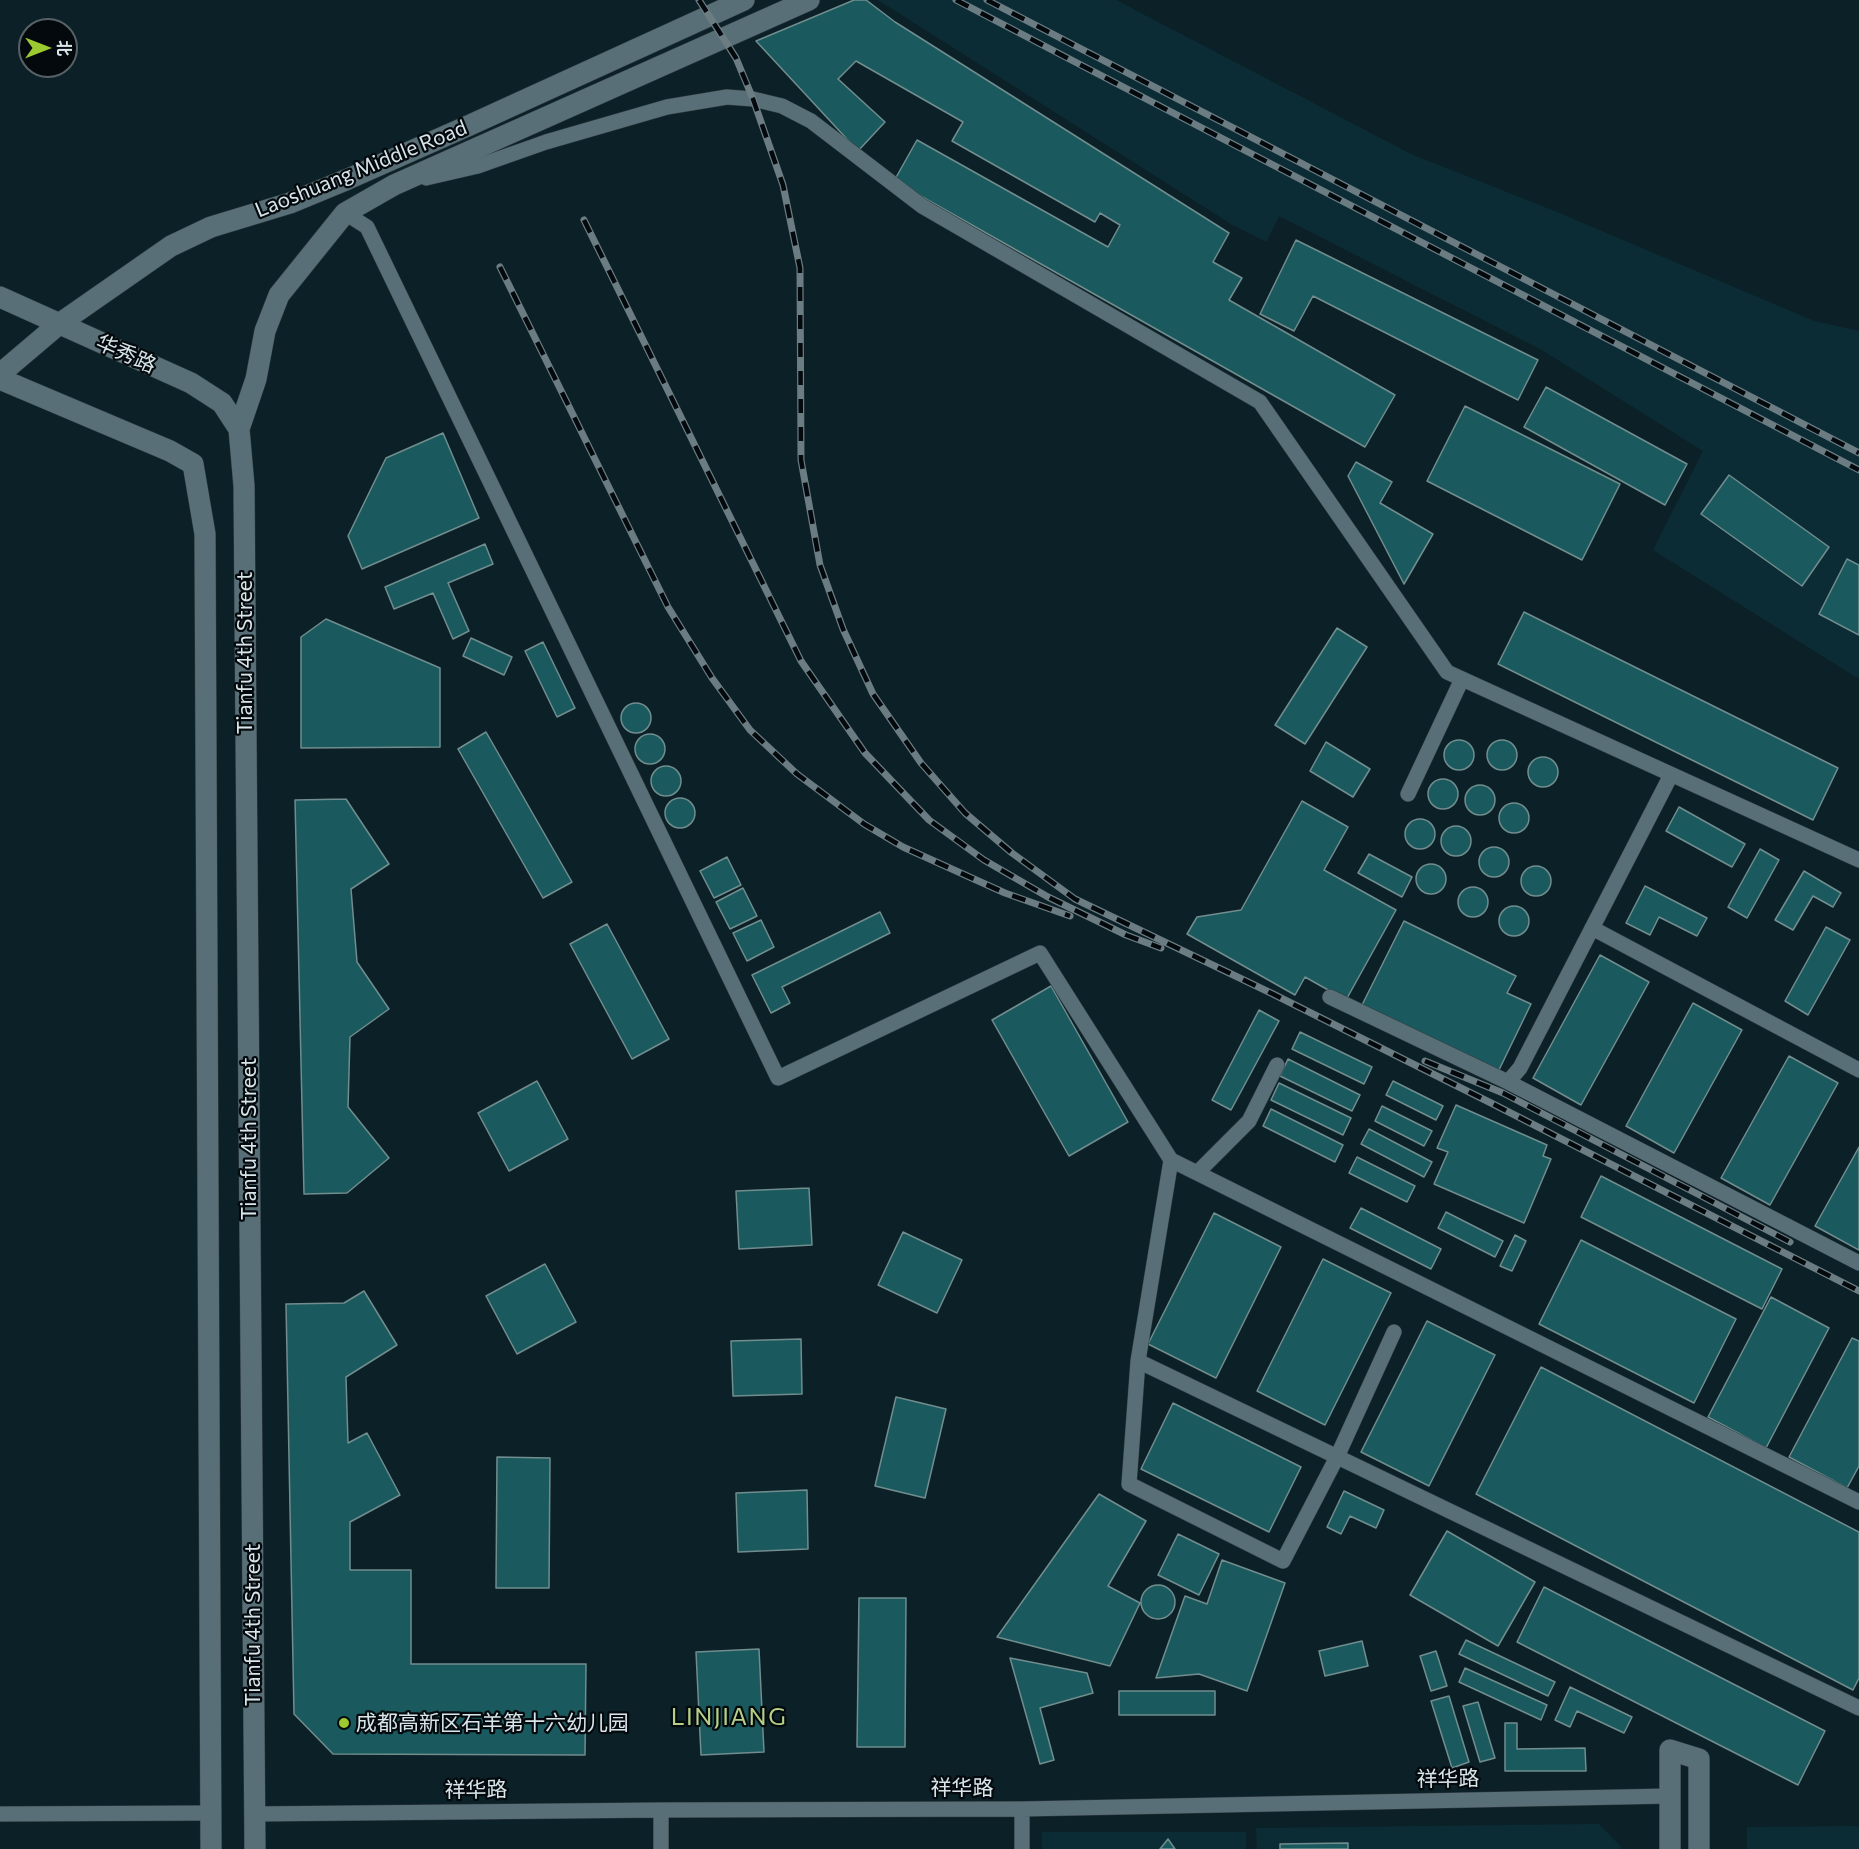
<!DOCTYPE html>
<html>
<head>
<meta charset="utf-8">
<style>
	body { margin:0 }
	#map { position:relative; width:1859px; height:1849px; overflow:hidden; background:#0b2127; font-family:Commissioner,"Noto Sans SC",sans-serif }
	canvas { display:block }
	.north { position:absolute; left:18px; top:18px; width:60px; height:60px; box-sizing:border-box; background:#03090c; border:2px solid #586165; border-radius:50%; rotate:90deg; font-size:16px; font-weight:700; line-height:24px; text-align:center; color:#d8e5ea }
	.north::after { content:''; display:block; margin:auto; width:21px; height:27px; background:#9dca30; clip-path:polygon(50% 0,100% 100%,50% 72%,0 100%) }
</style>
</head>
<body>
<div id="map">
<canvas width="1859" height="1849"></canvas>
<div class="north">北</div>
</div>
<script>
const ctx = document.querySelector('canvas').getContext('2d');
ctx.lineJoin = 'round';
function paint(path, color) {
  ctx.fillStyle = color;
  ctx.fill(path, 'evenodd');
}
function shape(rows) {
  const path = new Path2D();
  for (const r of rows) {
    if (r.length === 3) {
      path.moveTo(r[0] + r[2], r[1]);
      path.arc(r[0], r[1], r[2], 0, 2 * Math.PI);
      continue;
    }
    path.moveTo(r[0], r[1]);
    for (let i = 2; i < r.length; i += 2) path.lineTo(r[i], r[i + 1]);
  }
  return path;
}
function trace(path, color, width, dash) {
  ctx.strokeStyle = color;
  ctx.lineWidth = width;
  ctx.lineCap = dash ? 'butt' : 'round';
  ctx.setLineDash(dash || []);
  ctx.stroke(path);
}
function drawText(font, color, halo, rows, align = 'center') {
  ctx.font = font + ' Commissioner,"Noto Sans SC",sans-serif';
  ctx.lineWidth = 4.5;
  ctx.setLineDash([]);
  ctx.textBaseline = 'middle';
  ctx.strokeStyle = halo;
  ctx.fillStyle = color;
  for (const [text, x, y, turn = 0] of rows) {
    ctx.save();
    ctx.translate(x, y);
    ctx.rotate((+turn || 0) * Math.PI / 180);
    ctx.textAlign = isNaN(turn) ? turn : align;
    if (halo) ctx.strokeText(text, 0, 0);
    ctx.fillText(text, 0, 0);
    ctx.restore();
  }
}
paint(shape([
	[878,0,1116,0,1411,154,1557,212,1814,321,1859,331,1859,679,1653,550,1703,451,1542,350,1279,216,1266,242,1231,224],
	[1599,1824,1623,1849,1257,1849,1256,1828],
	[1859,1826,1859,1849,1747,1849,1747,1827],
	[1042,1832,1246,1832,1246,1849,1042,1849]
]), '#0c2c35');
const building = shape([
	[854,0,866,0,895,22,1229,233,1213,262,1242,278,1229,300,1395,395,1365,447,894,181,917,140,1108,247,1120,225,1100,213,1095,222,952,141,963,122,856,61,838,79,885,122,858,151,756,41,854,0],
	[1296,240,1538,360,1518,400,1313,296,1294,331,1260,314,1296,240],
	[1546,387,1687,464,1665,505,1524,427,1546,387],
	[1465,406,1620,484,1582,560,1427,481,1465,406],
	[443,433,479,518,362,569,348,536,386,458,443,433],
	[1356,462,1392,482,1380,503,1433,534,1404,584,1348,476,1356,462],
	[1729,475,1829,547,1802,586,1701,514,1729,475],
	[485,544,493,564,448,583,469,631,453,639,433,593,394,609,385,587,485,544],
	[1847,559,1859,565,1859,635,1819,614,1847,559],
	[1524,612,1838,768,1813,820,1498,664,1524,612],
	[326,619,440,668,440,747,301,748,301,637,326,619],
	[1337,628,1367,647,1305,744,1275,725,1337,628],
	[471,638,512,657,504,675,463,656,471,638],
	[543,642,575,708,557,717,525,651,543,642],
	[636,718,15],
	[486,732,572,882,543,898,458,749,486,732],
	[650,749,15],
	[1502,755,15],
	[1459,755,15],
	[1326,742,1370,769,1353,797,1310,771,1326,742],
	[1543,772,15],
	[666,781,15],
	[1443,794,15],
	[1480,800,15],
	[680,813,15],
	[346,799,389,864,351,889,357,962,389,1009,350,1037,348,1107,389,1158,347,1193,304,1194,295,800,346,799],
	[1302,801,1348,827,1324,870,1396,910,1346,1000,1305,977,1295,995,1187,934,1197,917,1241,910,1302,801],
	[1514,818,15],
	[1679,807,1745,844,1732,867,1666,831,1679,807],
	[1420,834,15],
	[1456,841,15],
	[1494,862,15],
	[1760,849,1779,860,1747,918,1728,907,1760,849],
	[1369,854,1412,877,1402,897,1358,873,1369,854],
	[727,857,741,885,714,898,700,871,727,857],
	[1431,879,15],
	[1536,881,15],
	[1804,871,1841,893,1833,907,1813,896,1793,930,1775,920,1804,871],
	[1645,886,1707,918,1697,936,1659,917,1650,935,1626,923,1645,886],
	[1473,902,15],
	[743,888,757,916,730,929,716,902,743,888],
	[1514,921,15],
	[880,912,890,933,782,987,790,1003,771,1013,752,975,880,912],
	[761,920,774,947,747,961,733,933,761,920],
	[1404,921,1516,976,1507,993,1531,1004,1498,1072,1362,1005,1404,921],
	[607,924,669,1039,632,1059,570,944,607,924],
	[1826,927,1850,940,1808,1015,1785,1001,1826,927],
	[1600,955,1649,982,1581,1105,1533,1078,1600,955],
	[1051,986,1128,1122,1069,1156,992,1020,1051,986],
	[1693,1003,1742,1030,1674,1153,1626,1126,1693,1003],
	[1259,1010,1279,1021,1231,1110,1212,1100,1259,1010],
	[1300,1032,1372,1067,1364,1084,1292,1049,1300,1032],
	[1789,1056,1838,1083,1770,1205,1721,1178,1789,1056],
	[1288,1059,1360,1095,1352,1111,1280,1076,1288,1059],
	[537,1081,568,1139,509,1171,478,1113,537,1081],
	[1393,1081,1443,1106,1436,1120,1386,1095,1393,1081],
	[1279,1083,1351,1118,1343,1135,1271,1100,1279,1083],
	[1456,1105,1547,1145,1543,1156,1551,1159,1524,1223,1434,1184,1448,1152,1437,1148,1456,1105],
	[1382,1106,1432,1131,1424,1146,1375,1121,1382,1106],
	[1271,1109,1343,1145,1335,1162,1263,1126,1271,1109],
	[1369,1129,1432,1162,1424,1177,1361,1144,1369,1129],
	[1859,1147,1859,1250,1815,1226,1859,1147],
	[1357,1157,1415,1186,1407,1202,1349,1173,1357,1157],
	[1601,1176,1782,1269,1762,1309,1581,1217,1601,1176],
	[809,1188,812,1245,739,1249,736,1191,809,1188],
	[1361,1208,1441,1249,1431,1269,1350,1228,1361,1208],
	[1446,1212,1503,1241,1495,1257,1438,1228,1446,1212],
	[1214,1213,1281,1247,1216,1378,1148,1344,1214,1213],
	[903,1232,962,1260,937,1313,878,1285,903,1232],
	[1515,1235,1526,1241,1512,1271,1500,1266,1515,1235],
	[1581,1240,1736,1319,1694,1403,1539,1324,1581,1240],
	[1323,1259,1391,1293,1325,1425,1257,1391,1323,1259],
	[545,1264,576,1322,517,1354,486,1296,545,1264],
	[364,1291,397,1345,346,1377,348,1443,367,1433,400,1495,350,1522,350,1570,411,1570,411,1664,586,1664,585,1755,333,1754,294,1714,286,1304,344,1303,364,1291],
	[1771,1297,1829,1328,1766,1448,1708,1417,1771,1297],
	[1427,1321,1495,1355,1429,1486,1361,1452,1427,1321],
	[1852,1338,1859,1341,1859,1466,1847,1488,1789,1457,1852,1338],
	[801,1339,802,1394,733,1396,731,1341,801,1339],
	[1541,1367,1859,1532,1859,1678,1853,1690,1476,1494,1541,1367],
	[896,1397,946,1409,925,1498,875,1486,896,1397],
	[1173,1403,1301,1467,1269,1532,1141,1469,1173,1403],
	[497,1457,550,1458,549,1588,496,1588,497,1457],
	[807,1490,808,1549,738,1552,736,1493,807,1490],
	[1344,1491,1384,1510,1376,1528,1350,1516,1341,1534,1327,1527,1344,1491],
	[1099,1494,1146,1521,1108,1586,1140,1603,1110,1666,997,1637,1099,1494],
	[1447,1531,1535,1582,1498,1646,1410,1595,1447,1531],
	[1178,1534,1219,1554,1199,1595,1158,1575,1178,1534],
	[1222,1560,1285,1583,1247,1691,1199,1674,1156,1678,1185,1596,1207,1604,1222,1560],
	[1158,1602,17],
	[1544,1587,1825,1731,1798,1785,1517,1642,1544,1587],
	[859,1598,906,1598,905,1747,857,1747,859,1598],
	[1466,1640,1555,1682,1548,1696,1459,1654,1466,1640],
	[1362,1641,1368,1666,1325,1676,1319,1651,1362,1641],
	[759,1649,764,1752,701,1755,696,1652,759,1649],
	[1436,1651,1447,1686,1431,1691,1420,1656,1436,1651],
	[1010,1658,1087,1673,1093,1693,1040,1708,1054,1760,1040,1764,1010,1658],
	[1465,1668,1547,1705,1541,1720,1459,1682,1465,1668],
	[1570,1687,1632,1717,1624,1733,1577,1711,1570,1727,1555,1720,1570,1687],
	[1119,1691,1215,1691,1215,1715,1119,1715,1119,1691],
	[1449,1696,1469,1762,1452,1768,1431,1701,1449,1696],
	[1478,1702,1495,1758,1480,1762,1463,1706,1478,1702],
	[1505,1723,1517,1723,1517,1749,1585,1748,1586,1771,1505,1771,1505,1723],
	[1168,1839,1175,1849,1160,1849,1168,1839],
	[1348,1843,1348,1849,1280,1849,1280,1844,1348,1843]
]);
paint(building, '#1a5a5f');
trace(building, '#728d8e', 1.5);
const street = shape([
	[426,178,478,166,546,142,667,107,727,97,753,99,782,106,811,121,922,206,1260,402,1447,672,1859,860],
	[345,213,367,227,778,1078,1040,953,1171,1160,1859,1502],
	[1408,794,1462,679],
	[1592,928,1859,1070],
	[1330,997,1508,1082,1520,1068,1671,775],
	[1508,1082,1859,1263],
	[1171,1160,1138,1361,1859,1708],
	[1197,1173,1249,1121,1277,1065],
	[1138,1361,1129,1484,1283,1561,1337,1457,1394,1332],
	[1022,1809,1022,1849],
	[661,1810,661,1849],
	[0,1814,211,1813],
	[255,1814,661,1810,1022,1809,1670,1796]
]);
const secondary = shape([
	[0,297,191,383,222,403,239,429],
	[0,374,59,324,171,246,211,227,290,203,348,179,470,125,744,0],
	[0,379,170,451,193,464,205,534,211,1849],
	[255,1849,244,486,239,429,256,379,265,331,279,295,345,213,394,185,809,0],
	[1670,1849,1670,1750,1699,1759,1699,1849]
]);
trace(street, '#303a40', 16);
trace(secondary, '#303a40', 22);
trace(street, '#586f77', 15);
trace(secondary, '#586f77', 21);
const rail = shape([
	[699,0,736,58,753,99,783,185,800,268,801,460,820,565,843,629,873,694,921,763,965,813,1012,853,1075,899,1273,994,1497,1106,1859,1291],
	[956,0,1859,470],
	[987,0,1859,453],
	[584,220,801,661,865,753,929,820,984,860,1048,897,1126,935,1161,948],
	[500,267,668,607,712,678,750,730,797,774,864,824,903,847,1005,893,1070,916],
	[1425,1061,1503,1093,1790,1242]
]);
trace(rail, '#6b7c82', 7);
trace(rail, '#03090c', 4.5, [14]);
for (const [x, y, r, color] of [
	[344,1723,6,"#9dca30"]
]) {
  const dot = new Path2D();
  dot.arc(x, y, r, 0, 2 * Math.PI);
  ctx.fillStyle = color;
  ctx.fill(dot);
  trace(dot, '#03090c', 2);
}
drawText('21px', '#d8e5ea', '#03090c', [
	["Laoshuang Middle Road",361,169,-22],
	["华秀路",126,354,24],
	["Tianfu 4th Street",245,653,-90],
	["Tianfu 4th Street",249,1139,-90],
	["Tianfu 4th Street",253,1625,-90],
	["祥华路",1448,1779,-1],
	["祥华路",962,1788],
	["祥华路",476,1790,-1]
]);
drawText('21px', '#d8e5ea', '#03090c', [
	["成都高新区石羊第十六幼儿园",356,1723]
], 'left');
ctx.letterSpacing = '1.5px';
drawText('24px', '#b5d088', '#03090c', [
	["LINJIANG",729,1717]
]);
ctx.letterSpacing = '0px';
</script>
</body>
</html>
